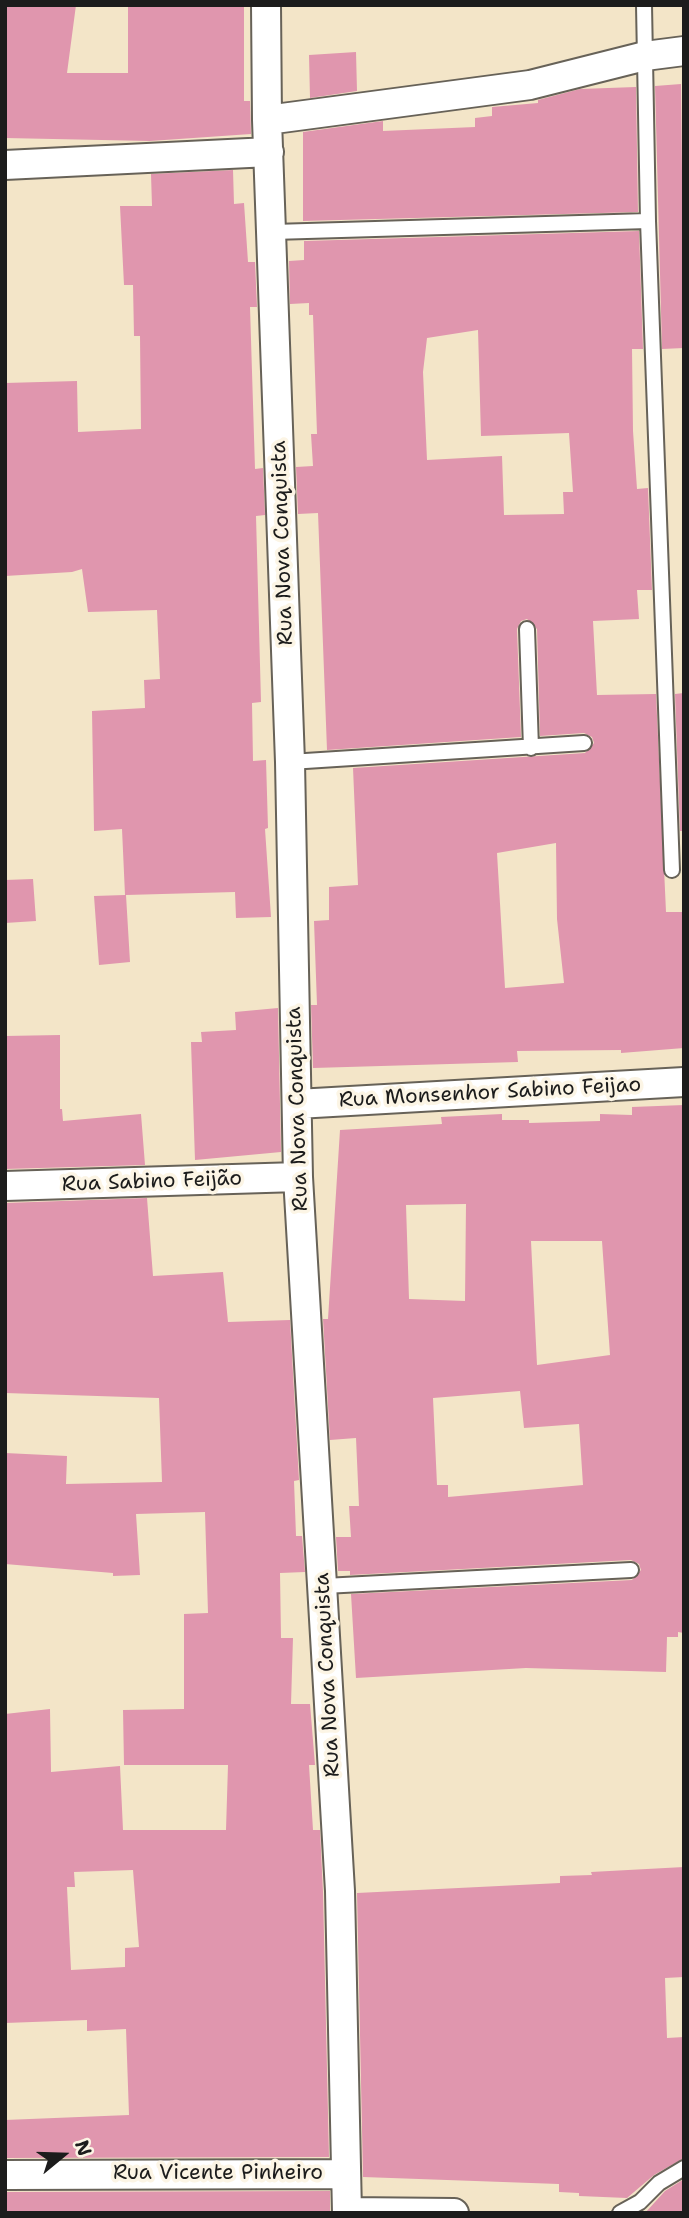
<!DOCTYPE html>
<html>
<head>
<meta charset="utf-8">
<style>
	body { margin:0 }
	#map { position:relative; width:689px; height:2218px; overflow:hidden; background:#f3e5c8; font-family:"Shantell Sans",sans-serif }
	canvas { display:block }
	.frame { position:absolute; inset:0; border:7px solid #1c1c1c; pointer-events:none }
	.north { position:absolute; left:28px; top:2120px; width:70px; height:70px; -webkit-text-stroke:5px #fcf5e5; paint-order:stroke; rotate:71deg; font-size:19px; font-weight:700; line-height:28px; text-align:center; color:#1c1c1c }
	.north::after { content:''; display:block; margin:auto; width:24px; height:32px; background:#1c1c1c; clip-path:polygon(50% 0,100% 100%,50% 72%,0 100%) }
</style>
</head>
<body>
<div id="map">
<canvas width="689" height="2218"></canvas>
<div class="frame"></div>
<div class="north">N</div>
</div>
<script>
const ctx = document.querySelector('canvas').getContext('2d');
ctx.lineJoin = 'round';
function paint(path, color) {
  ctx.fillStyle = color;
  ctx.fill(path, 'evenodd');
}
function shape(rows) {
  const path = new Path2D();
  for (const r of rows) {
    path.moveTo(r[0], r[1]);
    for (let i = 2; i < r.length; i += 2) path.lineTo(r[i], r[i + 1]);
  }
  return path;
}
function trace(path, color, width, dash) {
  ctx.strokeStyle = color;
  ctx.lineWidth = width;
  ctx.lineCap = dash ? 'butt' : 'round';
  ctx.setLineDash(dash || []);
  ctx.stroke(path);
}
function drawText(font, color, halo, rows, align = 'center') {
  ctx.font = font + ' "Shantell Sans",sans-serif';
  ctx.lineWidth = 7;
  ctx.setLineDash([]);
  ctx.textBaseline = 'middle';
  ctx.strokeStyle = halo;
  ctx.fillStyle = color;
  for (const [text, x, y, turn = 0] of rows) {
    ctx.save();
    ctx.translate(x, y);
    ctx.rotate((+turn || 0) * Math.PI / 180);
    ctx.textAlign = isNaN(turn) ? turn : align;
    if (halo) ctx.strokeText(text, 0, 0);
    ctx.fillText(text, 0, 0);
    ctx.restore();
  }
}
paint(shape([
	[5,5,76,5,67,73,128,73,128,5,244,5,244,101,250,101,251,134,150,141,5,138],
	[356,52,357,91,310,98,309,55],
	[681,84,684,348,662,349,655,86],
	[636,87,638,212,303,221,303,132,383,121,383,131,475,127,475,118,492,116,492,107,538,103,538,100,580,89],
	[233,170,234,204,244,203,248,262,255,262,257,307,250,307,255,469,263,468,265,515,256,516,261,702,252,703,253,761,266,760,268,828,265,829,271,917,236,918,235,892,126,895,130,962,99,965,94,896,125,895,122,829,94,831,92,711,145,708,144,680,160,679,157,610,88,612,82,569,72,572,5,576,5,383,77,381,78,432,141,429,140,336,134,336,133,285,124,285,120,206,152,206,151,174],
	[639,231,643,349,632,349,633,431,637,489,648,488,652,590,637,590,639,619,593,621,597,695,656,694,666,912,684,912,684,1048,621,1053,621,1050,517,1051,518,1062,313,1068,311,1005,317,1005,314,921,329,920,329,887,358,885,353,768,585,753,594,743,592,737,584,733,540,736,537,629,527,619,521,621,517,629,521,737,327,750,318,513,298,514,296,467,313,466,311,434,317,434,313,315,309,315,309,303,290,304,289,261,304,260,304,241],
	[478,330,481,436,569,433,573,492,563,492,564,514,504,515,502,456,427,460,423,372,427,338],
	[556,843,557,919,564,983,505,988,497,853],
	[684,693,684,831,680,831,675,694],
	[33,879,36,921,5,923,5,880],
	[278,1008,281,1152,195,1160,191,1042,202,1042,201,1032,236,1030,235,1012],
	[60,1035,60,1109,62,1109,63,1121,141,1114,145,1165,5,1169,5,1036],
	[684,1105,684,1633,678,1632,678,1637,667,1637,666,1672,526,1668,356,1678,351,1594,632,1580,641,1570,639,1564,631,1560,350,1575,350,1571,338,1571,336,1537,351,1537,349,1506,359,1506,356,1438,330,1440,323,1319,328,1319,340,1130,442,1124,441,1117,502,1114,502,1120,529,1120,529,1123,600,1121,600,1114,632,1115,632,1107],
	[466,1204,465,1301,409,1299,406,1205],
	[531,1241,602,1241,610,1355,537,1365],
	[520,1391,524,1428,579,1424,583,1485,448,1497,448,1485,437,1485,433,1398],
	[147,1198,153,1276,223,1272,228,1322,290,1320,299,1480,294,1481,296,1536,302,1536,305,1572,280,1573,281,1638,293,1638,291,1704,310,1704,315,1765,309,1765,313,1830,320,1830,323,1892,329,2157,5,2158,5,2120,129,2115,126,2029,87,2031,87,2020,5,2023,5,1714,50,1709,51,1772,120,1766,123,1830,226,1830,228,1765,124,1765,123,1710,184,1709,184,1614,208,1613,205,1512,136,1514,140,1575,113,1576,113,1573,5,1564,5,1453,67,1456,66,1484,162,1482,159,1398,5,1393,5,1203],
	[133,1870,139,1947,125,1948,125,1967,71,1970,67,1887,75,1887,74,1872],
	[684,1867,684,1977,665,1978,667,2038,684,2037,684,2158,654,2175,627,2198,579,2196,579,2193,559,2192,559,2184,363,2177,357,1893,560,1883,560,1876,592,1875,591,1872],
	[684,2179,684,2213,645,2213,665,2191],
	[330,2191,330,2213,5,2213,5,2192]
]), '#e096ae');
const lane = shape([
	[644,5,648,221,672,870],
	[273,232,648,221],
	[527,629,531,748],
	[290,762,584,743],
	[324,1586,631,1570],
	[620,2213,640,2202,659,2183,684,2168]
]);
const street = shape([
	[266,5,267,120,290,762,298,1177,340,1891,347,2213],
	[267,120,530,85,645,56,684,51],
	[5,165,269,152],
	[297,1104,684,1082],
	[5,1186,298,1177],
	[5,2175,346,2174],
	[347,2212,454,2213]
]);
trace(lane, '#676258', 18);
trace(street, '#676258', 32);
trace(lane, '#fff', 14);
trace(street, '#fff', 28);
drawText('21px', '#1c1c1c', '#fcf5e5', [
	["Rua Nova Conquista",283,543,-92],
	["Rua Monsenhor Sabino Feijao",490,1093,-3],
	["Rua Nova Conquista",298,1109,-92],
	["Rua Sabino Feijão",152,1182,-2],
	["Rua Nova Conquista",328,1675,-93],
	["Rua Vicente Pinheiro",218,2174]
]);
</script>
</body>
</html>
